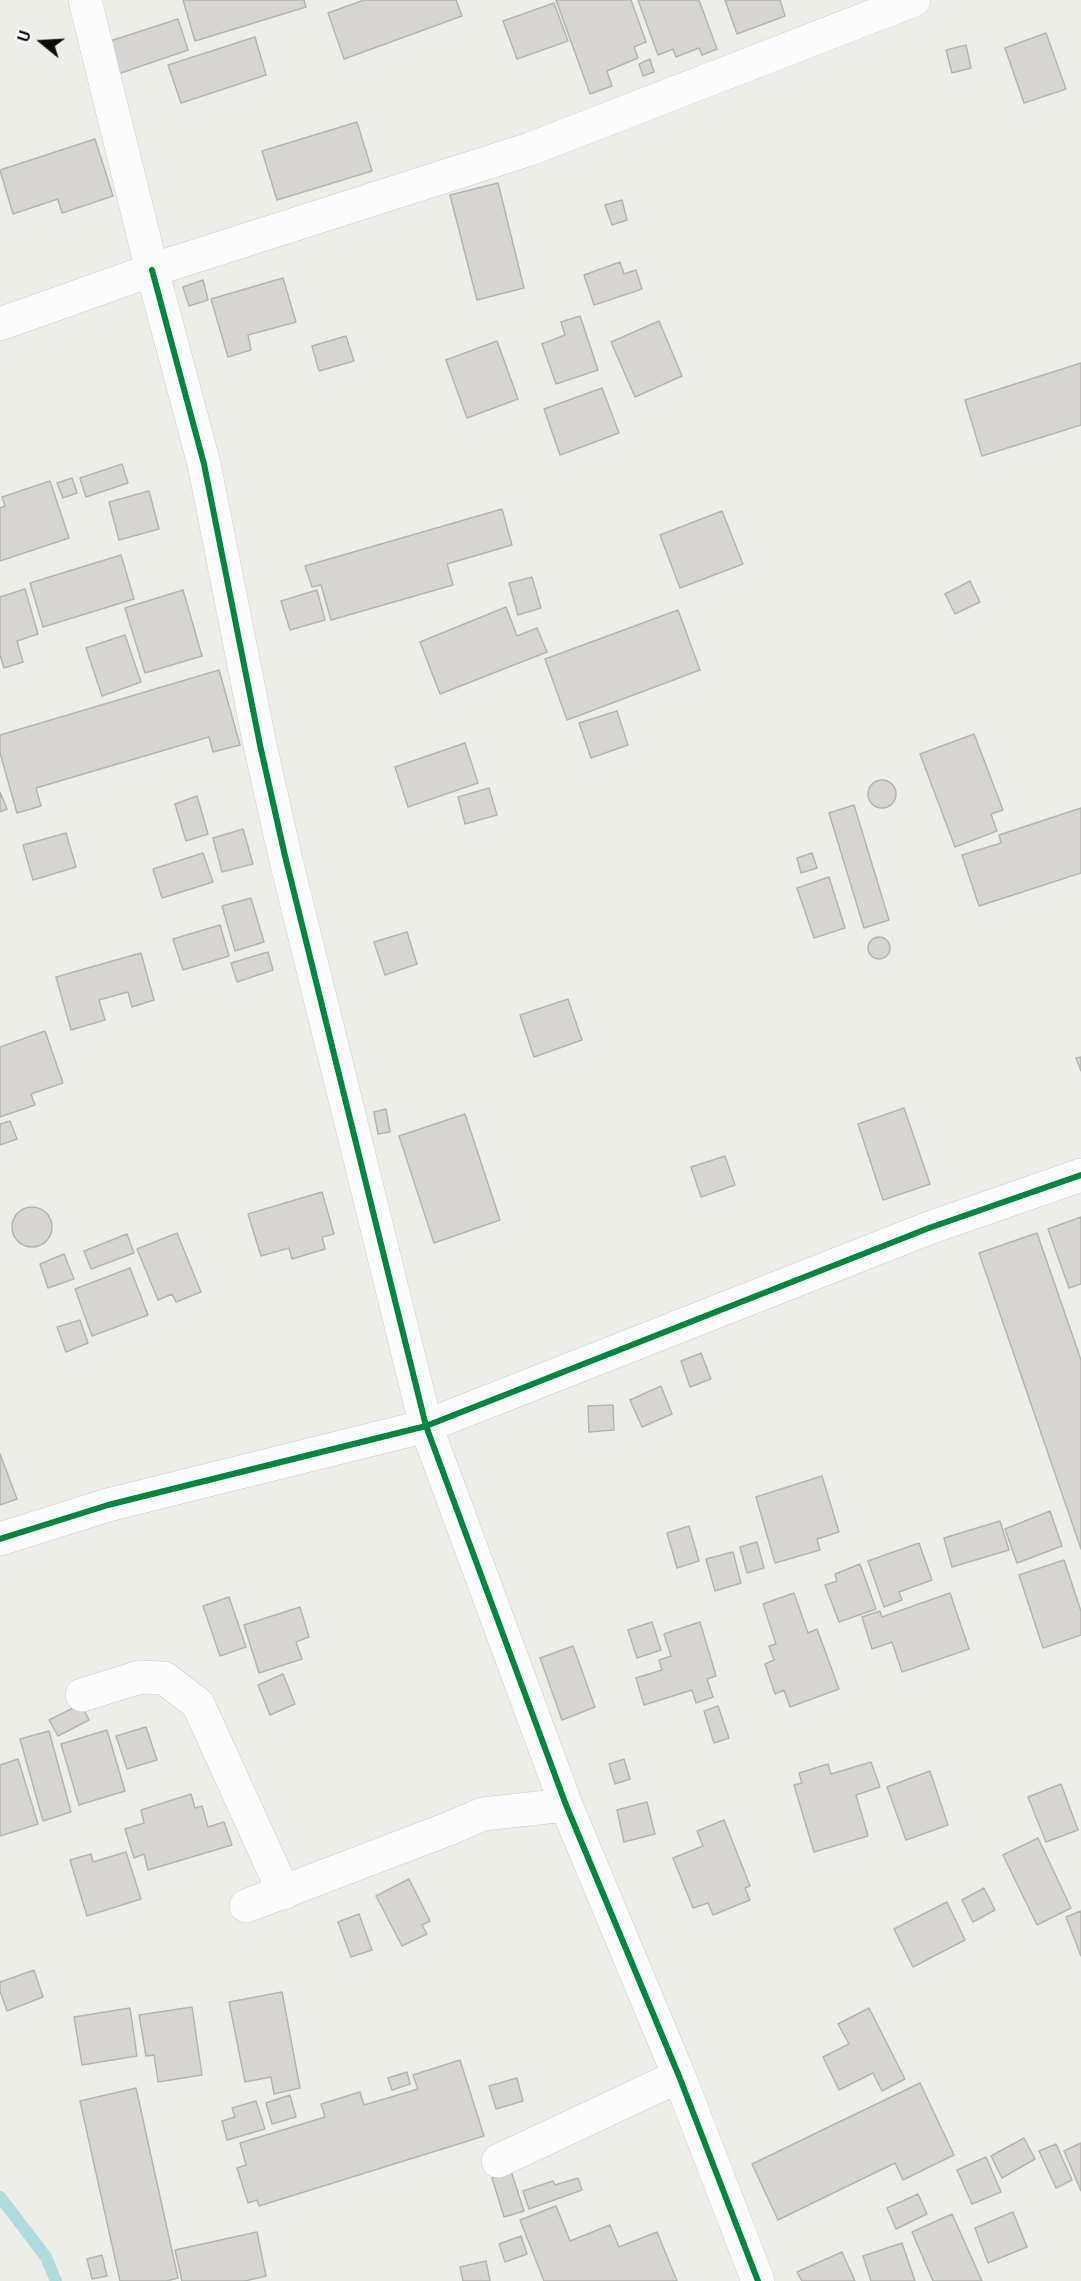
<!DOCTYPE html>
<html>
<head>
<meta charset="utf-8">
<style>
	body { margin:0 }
	#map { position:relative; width:1081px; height:2281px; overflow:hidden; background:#eeeee9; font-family:Roboto,sans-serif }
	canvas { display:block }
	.north { position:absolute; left:12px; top:12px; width:60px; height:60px; -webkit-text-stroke:4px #fff; paint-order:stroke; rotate:288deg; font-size:16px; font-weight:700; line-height:24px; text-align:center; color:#0c0c09 }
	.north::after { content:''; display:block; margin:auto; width:21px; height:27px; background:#0c0c09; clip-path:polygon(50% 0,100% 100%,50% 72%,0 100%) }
</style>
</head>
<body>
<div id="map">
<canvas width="1081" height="2281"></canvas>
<div class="north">U</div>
</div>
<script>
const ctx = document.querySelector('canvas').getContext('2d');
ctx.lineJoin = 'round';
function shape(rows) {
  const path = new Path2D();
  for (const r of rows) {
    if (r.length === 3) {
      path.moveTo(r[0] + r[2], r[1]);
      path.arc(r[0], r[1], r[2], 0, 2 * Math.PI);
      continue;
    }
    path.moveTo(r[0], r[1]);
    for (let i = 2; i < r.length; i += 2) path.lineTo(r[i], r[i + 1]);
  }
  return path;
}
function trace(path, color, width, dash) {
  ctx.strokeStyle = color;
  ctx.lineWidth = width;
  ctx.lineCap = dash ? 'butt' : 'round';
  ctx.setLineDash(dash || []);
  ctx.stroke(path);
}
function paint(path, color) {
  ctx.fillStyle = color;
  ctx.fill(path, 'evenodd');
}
trace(shape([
	[0,2197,46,2257,56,2281]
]), '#aedcdc', 12);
const building = shape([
	[183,0,304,0,306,7,195,41,183,0],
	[364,0,456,0,462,16,344,59,328,13,364,0],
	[556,0,631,0,646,42,634,47,638,58,607,71,612,86,590,94,556,0],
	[638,0,699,0,717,49,702,55,699,48,676,57,673,49,658,55,638,0],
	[725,0,780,0,785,16,737,34,725,0],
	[554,3,568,41,517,59,503,21,554,3],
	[178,19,188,50,118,74,107,42,178,19],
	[1046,33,1066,89,1024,103,1005,48,1046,33],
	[255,37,266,75,181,103,168,65,255,37],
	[966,45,971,68,952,73,946,50,966,45],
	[650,59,654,72,643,76,639,64,650,59],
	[357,122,372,171,277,200,262,151,357,122],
	[95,139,113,196,62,213,58,199,13,214,0,170,95,139],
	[498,183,524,288,477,300,450,195,498,183],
	[622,200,627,220,612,225,605,205,622,200],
	[620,262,624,274,636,270,642,289,594,305,584,275,620,262],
	[283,278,296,322,248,335,251,350,228,357,211,299,283,278],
	[203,280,208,300,189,306,183,287,203,280],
	[580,316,598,370,556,384,542,344,565,335,561,322,580,316],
	[659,321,682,376,635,397,611,342,659,321],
	[346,336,354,361,319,371,312,346,346,336],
	[497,341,518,399,467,418,446,360,497,341],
	[1081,363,1081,425,982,456,965,400,1081,363],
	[602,388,619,433,560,455,544,409,602,388],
	[122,464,128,483,86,497,80,478,122,464],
	[72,478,77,493,63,498,57,483,72,478],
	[50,481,69,538,0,561,0,508,5,506,2,497,50,481],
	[149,491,159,529,119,540,109,502,149,491],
	[502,509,512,545,447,564,453,585,331,620,321,585,312,587,305,566,502,509],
	[722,511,743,564,680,588,660,535,722,511],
	[121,555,134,599,43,627,30,583,121,555],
	[532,577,541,608,518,615,509,583,532,577],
	[970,581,980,602,955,614,945,594,970,581],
	[25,589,38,634,17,641,23,662,4,668,0,655,0,597,25,589],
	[183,590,202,656,145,673,125,608,183,590],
	[317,590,325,620,290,630,281,601,317,590],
	[506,607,517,636,537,628,547,652,440,694,420,642,506,607],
	[678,610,700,670,567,720,545,659,678,610],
	[125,635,141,682,102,696,86,648,125,635],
	[219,670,240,745,213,752,209,737,36,788,41,806,17,813,0,753,0,735,219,670],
	[617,711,628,745,591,758,579,723,617,711],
	[974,734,1003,810,991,814,997,831,955,847,920,754,974,734],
	[465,743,478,783,408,807,395,767,465,743],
	[882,794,14],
	[489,788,497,815,465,824,458,797,489,788],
	[0,792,7,809,0,812,0,792],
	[197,796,208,834,186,841,175,804,197,796],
	[854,805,889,920,864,928,829,813,854,805],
	[1081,808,1081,873,979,906,962,855,1001,843,999,835,1081,808],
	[243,829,253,864,222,872,213,838,243,829],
	[66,833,76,867,33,880,23,845,66,833],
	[203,853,213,882,162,898,153,869,203,853],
	[812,853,817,868,801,873,797,858,812,853],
	[829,877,845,928,814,938,797,888,829,877],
	[251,898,264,942,235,951,222,906,251,898],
	[220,925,229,956,183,970,173,939,220,925],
	[407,932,417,964,385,975,374,942,407,932],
	[879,948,11],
	[268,952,273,970,237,982,231,963,268,952],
	[141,953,154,1000,132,1007,128,992,99,1000,105,1020,71,1030,56,977,141,953],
	[568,999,582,1040,534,1057,520,1015,568,999],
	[45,1031,63,1083,31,1094,35,1105,0,1117,0,1047,45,1031],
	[1081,1057,1081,1071,1076,1058,1081,1057],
	[904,1108,930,1184,883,1200,858,1124,904,1108],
	[386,1109,390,1132,378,1134,374,1112,386,1109],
	[465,1114,500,1220,434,1243,399,1136,465,1114],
	[10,1121,17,1139,0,1145,0,1124,10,1121],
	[725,1156,735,1185,701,1197,691,1167,725,1156],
	[322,1192,334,1234,322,1237,325,1249,292,1259,289,1248,261,1256,248,1214,322,1192],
	[32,1227,20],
	[1081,1217,1081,1284,1069,1288,1048,1229,1081,1217],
	[177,1233,201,1292,176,1302,172,1294,158,1300,137,1249,177,1233],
	[1037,1233,1081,1360,1081,1549,979,1253,1037,1233],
	[127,1234,134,1253,91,1269,84,1251,127,1234],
	[64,1254,74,1279,48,1288,40,1264,64,1254],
	[130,1268,148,1315,92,1336,75,1289,130,1268],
	[80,1320,88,1343,66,1352,57,1327,80,1320],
	[701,1353,711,1379,690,1387,681,1361,701,1353],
	[661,1386,672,1414,642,1427,630,1400,661,1386],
	[613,1405,614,1430,589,1432,588,1406,613,1405],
	[0,1454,17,1499,0,1505,0,1454],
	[822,1476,839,1532,817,1539,820,1550,775,1563,756,1497,822,1476],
	[1050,1511,1062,1546,1017,1563,1005,1529,1050,1511],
	[1000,1521,1009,1550,952,1567,944,1538,1000,1521],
	[689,1526,699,1561,677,1568,667,1533,689,1526],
	[757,1542,764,1568,747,1573,740,1547,757,1542],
	[919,1543,932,1580,899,1592,902,1600,884,1607,868,1561,919,1543],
	[733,1552,741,1583,715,1591,706,1559,733,1552],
	[1064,1560,1081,1611,1081,1635,1043,1648,1019,1575,1064,1560],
	[860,1564,876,1609,839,1622,825,1585,837,1581,835,1574,860,1564],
	[794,1593,808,1633,817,1629,839,1689,790,1707,784,1690,775,1694,765,1664,774,1660,769,1646,776,1644,763,1604,794,1593],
	[950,1593,969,1649,902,1672,892,1642,872,1649,862,1617,880,1611,882,1617,950,1593],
	[229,1597,246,1647,220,1656,203,1606,229,1597],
	[300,1607,309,1637,296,1642,302,1659,259,1673,244,1625,300,1607],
	[652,1622,661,1650,637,1658,628,1630,652,1622],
	[700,1622,716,1676,707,1679,713,1697,696,1703,692,1690,644,1705,636,1678,662,1670,659,1660,671,1656,664,1634,700,1622],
	[573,1646,595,1707,562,1720,540,1658,573,1646],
	[283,1674,295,1704,270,1715,258,1685,283,1674],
	[81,1704,89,1720,58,1736,49,1720,81,1704],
	[718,1706,729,1738,714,1743,704,1711,718,1706],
	[146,1727,157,1760,127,1769,116,1736,146,1727],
	[107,1730,125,1791,79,1805,61,1744,107,1730],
	[49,1731,71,1812,43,1821,20,1739,49,1731],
	[18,1759,38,1824,0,1836,0,1765,18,1759],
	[624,1759,630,1779,615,1784,609,1764,624,1759],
	[871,1762,880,1787,856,1795,868,1836,814,1852,794,1785,802,1783,799,1773,828,1764,831,1774,871,1762],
	[930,1771,948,1825,906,1840,887,1787,930,1771],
	[1061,1784,1078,1830,1046,1842,1028,1797,1061,1784],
	[191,1794,195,1808,202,1806,208,1827,224,1822,232,1845,148,1870,144,1854,134,1858,125,1829,144,1823,141,1810,191,1794],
	[647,1802,655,1834,624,1842,617,1810,647,1802],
	[724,1820,750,1886,745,1888,750,1900,713,1915,708,1903,693,1908,673,1858,703,1846,697,1831,724,1820],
	[1038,1838,1071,1908,1037,1925,1003,1855,1038,1838],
	[126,1852,141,1899,87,1916,70,1860,91,1854,93,1862,126,1852],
	[409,1879,430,1921,422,1925,427,1934,402,1946,376,1896,409,1879],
	[984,1888,995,1910,973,1922,962,1900,984,1888],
	[947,1902,965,1940,913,1967,894,1929,947,1902],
	[1081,1911,1081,1956,1066,1917,1081,1911],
	[359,1914,372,1950,351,1957,338,1922,359,1914],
	[34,1970,43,1997,7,2011,0,1991,0,1982,34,1970],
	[282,1992,300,2088,274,2094,271,2077,245,2082,229,2002,282,1992],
	[192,2007,202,2075,158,2082,154,2055,146,2056,139,2015,192,2007],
	[130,2008,137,2056,82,2065,74,2017,130,2008],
	[869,2008,905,2079,882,2091,873,2073,839,2090,823,2057,849,2044,838,2024,869,2008],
	[460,2060,484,2136,259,2206,257,2200,248,2203,237,2168,246,2165,240,2143,325,2117,321,2104,360,2092,364,2105,418,2089,413,2075,460,2060],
	[407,2072,410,2084,392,2090,388,2078,407,2072],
	[517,2078,523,2101,496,2109,489,2086,517,2078],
	[920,2083,954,2155,903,2180,895,2163,778,2220,752,2164,920,2083],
	[136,2088,178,2278,167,2281,120,2281,80,2101,136,2088],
	[290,2095,296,2117,272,2124,266,2103,290,2095],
	[256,2101,265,2129,227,2140,222,2121,235,2117,232,2108,256,2101],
	[1024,2138,1035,2159,1002,2178,991,2156,1024,2138],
	[1081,2143,1081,2191,1064,2151,1081,2143],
	[1056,2144,1072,2180,1056,2188,1039,2151,1056,2144],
	[986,2157,1001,2192,972,2204,957,2170,986,2157],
	[511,2171,524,2211,504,2217,492,2178,511,2171],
	[578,2178,582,2190,529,2209,523,2191,553,2181,555,2185,578,2178],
	[918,2194,927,2214,896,2229,887,2208,918,2194],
	[556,2206,570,2241,610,2225,619,2247,657,2232,677,2281,544,2281,520,2220,556,2206],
	[1013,2212,1027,2247,988,2263,975,2228,1013,2212],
	[952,2214,982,2281,933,2281,912,2232,952,2214],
	[257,2232,266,2276,245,2281,182,2281,175,2250,257,2232],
	[521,2236,527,2254,505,2262,499,2244,521,2236],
	[902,2243,915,2281,871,2281,863,2256,902,2243],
	[842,2252,855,2281,802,2281,797,2272,842,2252],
	[102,2255,107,2276,92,2279,87,2259,102,2255],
	[486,2261,490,2281,463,2281,460,2267,486,2261]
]);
paint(building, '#d6d5d3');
trace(building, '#b5b3b2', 1.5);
const minor = shape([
	[85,0,152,270,204,464,260,745,285,856,426,1426,566,1805,679,2076,758,2281],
	[0,324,152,270,530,149,914,0],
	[0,1539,108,1505,426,1426,929,1228,1081,1175],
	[82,1695,140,1677,164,1678,198,1704,284,1893],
	[246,1906,448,1829,483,1814,566,1805],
	[498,2161,679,2076]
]);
trace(minor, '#c9c9c5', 34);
trace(minor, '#fcfcfc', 33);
trace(shape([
	[152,270,204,464,260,745,285,856,426,1426,566,1805,679,2076,758,2281],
	[0,1539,108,1505,426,1426,929,1228,1081,1175]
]), '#00873e', 6);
</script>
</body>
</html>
